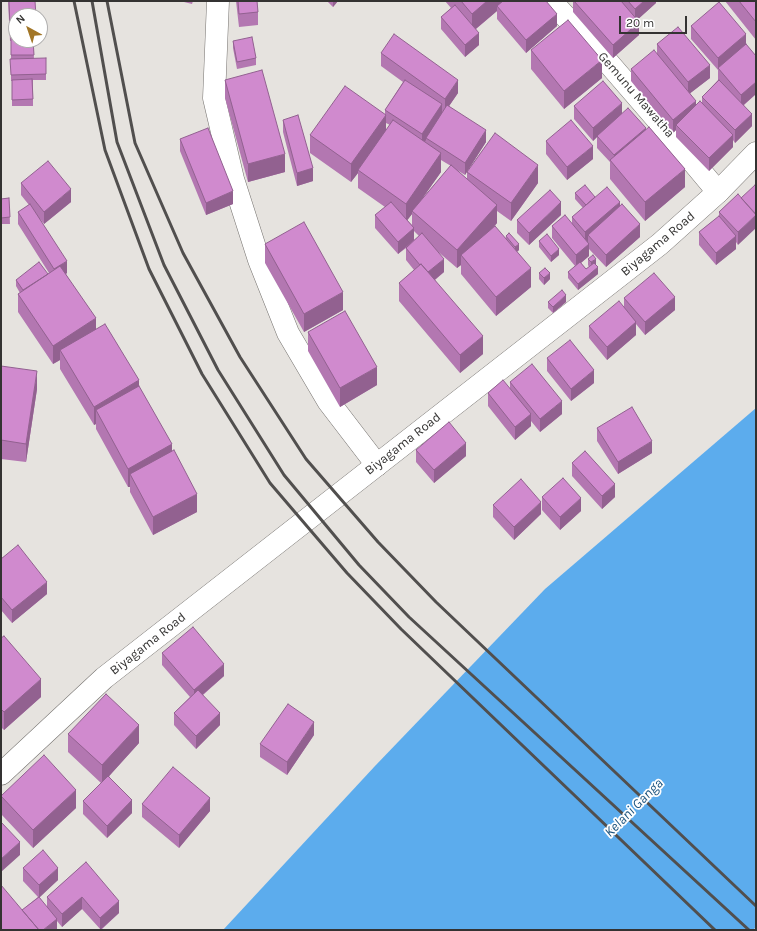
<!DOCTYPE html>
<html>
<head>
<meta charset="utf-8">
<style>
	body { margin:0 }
	#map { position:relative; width:757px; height:931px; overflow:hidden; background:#e6e3df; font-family:Karla,sans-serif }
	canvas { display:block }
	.frame { position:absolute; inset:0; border:2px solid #343332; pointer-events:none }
	.north { position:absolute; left:8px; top:8px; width:40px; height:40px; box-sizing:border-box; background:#fff; border:1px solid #aeadad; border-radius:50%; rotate:320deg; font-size:11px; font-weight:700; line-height:16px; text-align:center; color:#343332 }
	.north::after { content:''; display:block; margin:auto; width:14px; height:18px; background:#a27627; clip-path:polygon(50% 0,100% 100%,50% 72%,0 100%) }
	.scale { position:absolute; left:619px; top:16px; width:68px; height:18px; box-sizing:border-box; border:2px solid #343332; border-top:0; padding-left:5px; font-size:12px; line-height:14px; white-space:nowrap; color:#343332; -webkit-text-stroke:3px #fff; paint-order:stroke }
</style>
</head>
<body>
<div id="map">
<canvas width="757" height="931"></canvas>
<div class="frame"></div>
<div class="north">N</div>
<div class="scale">20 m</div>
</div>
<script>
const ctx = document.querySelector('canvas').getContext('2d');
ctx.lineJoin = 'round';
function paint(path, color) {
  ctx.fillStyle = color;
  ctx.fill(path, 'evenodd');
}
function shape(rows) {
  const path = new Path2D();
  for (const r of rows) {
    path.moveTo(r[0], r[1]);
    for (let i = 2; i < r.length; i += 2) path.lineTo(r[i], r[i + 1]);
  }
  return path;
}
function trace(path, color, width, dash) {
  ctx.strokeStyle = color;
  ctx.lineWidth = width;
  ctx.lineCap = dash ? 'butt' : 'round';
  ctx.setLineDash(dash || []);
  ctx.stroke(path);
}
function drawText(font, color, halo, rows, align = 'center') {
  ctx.font = font + ' Karla,sans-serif';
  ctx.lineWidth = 3.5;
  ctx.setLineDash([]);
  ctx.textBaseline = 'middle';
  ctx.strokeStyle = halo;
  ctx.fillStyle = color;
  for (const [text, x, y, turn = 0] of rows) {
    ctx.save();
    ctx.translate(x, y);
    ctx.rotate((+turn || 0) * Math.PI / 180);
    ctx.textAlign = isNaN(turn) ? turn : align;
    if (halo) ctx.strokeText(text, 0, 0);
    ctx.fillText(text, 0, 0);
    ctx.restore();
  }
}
paint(shape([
	[756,408,756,927,753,930,223,930,375,766,545,589]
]), '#5caced');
const minor = shape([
	[218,1,214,98,233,179,259,260,288,333,328,401,377,465],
	[551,1,605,59,668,132,718,192]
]);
const major = shape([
	[1,774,104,678,660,244,718,192,756,153]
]);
trace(minor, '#75726f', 23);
trace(major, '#75726f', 23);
trace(minor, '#fff', 22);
trace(major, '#fff', 22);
trace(shape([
	[74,1,105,150,149,269,202,374,270,483,347,573,401,629,715,930],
	[92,1,117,142,164,265,218,370,284,475,359,565,409,617,749,930],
	[107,1,135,143,183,253,240,357,306,459,378,542,436,602,756,906]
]), '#514f4e', 3);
paint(shape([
	[8,1,16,16,16,40,33,40,34,59,46,74,46,80,33,80,33,106,12,106,12,81,11,81,11,41,10,41],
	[180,1,193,1,192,4],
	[236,1,257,1,258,12,258,25,239,27],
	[327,1,338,1,333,7],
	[445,1,546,1,557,26,526,53,497,19,497,11,476,29,479,45,465,57,441,29,441,17,451,8],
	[573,1,656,1,656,3,637,20,639,35,613,58,573,12],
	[725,1,756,1,756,40],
	[691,26,746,44,756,94,744,105,752,126,735,143,733,140,733,147,709,171,676,137,676,130,673,133,631,81,631,69,657,54,657,44,710,78,690,93,696,105,702,104,702,97,718,80,718,70,691,39],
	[233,41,256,58,256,65,237,69,233,48],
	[531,50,602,78,564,109,531,69],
	[381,53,458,93,449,106,486,142,465,175,457,170,467,179,467,172,538,183,511,221,497,211,497,223,491,230,506,238,506,236,519,250,517,252,531,287,496,316,461,274,461,265,457,268,436,250,444,272,435,280,483,354,460,373,399,301,399,283,414,270,406,260,406,248,398,254,375,228,375,215,385,207,358,188,358,173,351,182,310,153,310,135,385,114,385,110,403,82,381,66],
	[386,123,390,125,386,130],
	[441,160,451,166,421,200,441,172],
	[412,214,412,225,407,220],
	[414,231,419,236,414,240],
	[225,80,285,172,248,182,225,98],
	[574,106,622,114,646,130,685,187,645,221,610,179,610,162,597,148,597,137,593,141,574,119],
	[283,120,313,181,297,186,283,132],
	[180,139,233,204,206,215,180,151],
	[546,141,593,159,567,180,546,154],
	[21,183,71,202,44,224,40,219,67,273,66,274,96,329,139,386,172,451,197,512,153,535,130,492,130,487,128,487,96,429,96,424,94,425,60,369,60,360,53,364,18,312,18,294,20,293,16,286,16,280,48,274,49,273,18,224,18,212,29,205,21,195],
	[575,193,595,197,620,207,640,237,606,267,589,249,589,256,581,263,586,269,589,267,588,265,588,259,596,265,598,274,578,290,568,278,568,272,575,266,552,238,552,226,572,223,572,217,583,208,575,199],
	[738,194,738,245,736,242,736,249,716,265,699,245,699,232,719,216,719,212],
	[9,198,10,224,1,224,1,199],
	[561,215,529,245,517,233,517,220],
	[539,241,559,255,551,262,539,247],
	[265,244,343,310,304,332,265,263],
	[539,273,550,279,544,285,539,279],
	[624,298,675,310,645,335,636,324,636,335,607,360,589,338,589,326,624,308],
	[548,302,566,302,553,313,548,308],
	[308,332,377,385,340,407,308,351],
	[547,358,594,383,571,401,547,371],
	[1,366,37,389,26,462,1,459],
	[510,382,562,414,540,432,531,421,531,426,515,440,488,406,488,393,510,388],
	[597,428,652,453,618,474,597,441],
	[416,450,466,456,434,483,416,462],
	[572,463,615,497,602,509,572,476],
	[542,497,581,511,560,530,542,510],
	[493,505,541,514,514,540,493,517],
	[1,559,47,594,12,623,1,610],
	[1,638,41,697,4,730,1,727],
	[162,653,224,676,203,695,220,725,196,749,174,725,174,713,190,697,162,665],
	[68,734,139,743,109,776,132,813,107,838,83,814,83,801,101,783,68,752],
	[314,735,287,775,260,757,260,744],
	[1,796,76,808,33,848,1,814],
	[142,804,210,811,179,848,142,817],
	[86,862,119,913,101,930,82,909,62,927,57,921,57,930,22,910,38,897,23,881,23,868,58,880,39,897,47,907,47,897]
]), '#b377b1');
paint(shape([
	[333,1,338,1,333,7],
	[487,1,507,1,497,6,497,11,472,32,472,14],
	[644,1,656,1,656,3,635,22,635,9],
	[557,14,557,26,526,53,526,40],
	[639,22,639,35,613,58,613,45],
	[479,33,479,45,465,57,465,45],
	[746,34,746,47,718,68,718,58],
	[602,60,602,78,564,109,564,91],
	[710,65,710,78,688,95,688,82],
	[458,80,458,93,445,112,445,99],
	[756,82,756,94,741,107,741,95],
	[696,101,696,114,676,125,676,130,673,133,673,120],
	[622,103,622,116,597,136,597,137,593,141,593,128],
	[442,104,442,117,426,138,426,140,422,146,422,134],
	[752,114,752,126,735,143,735,130],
	[386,115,386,133,358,170,358,173,351,182,351,164],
	[646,128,646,141,614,166,614,155],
	[486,130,486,142,465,175,465,163],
	[733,135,733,147,709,171,709,158],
	[593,146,593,159,567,180,567,167],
	[441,153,441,172,413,212,412,211,412,214,406,222,406,204],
	[285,154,285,172,248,182,248,164],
	[538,165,538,183,511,221,511,203],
	[313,168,313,181,297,186,297,173],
	[685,169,685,187,645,221,645,202],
	[71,189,71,202,44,224,44,212],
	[233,191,233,204,206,215,206,203],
	[561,202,561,215,529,245,529,233],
	[620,202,620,215,588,235,588,242,585,245,585,232],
	[497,205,497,223,465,260,461,255,461,265,457,268,457,250],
	[756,215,756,228,738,245,738,232],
	[640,224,640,237,606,267,606,255],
	[414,228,414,240,398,254,398,242],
	[736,236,736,249,716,265,716,253],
	[519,244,519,250,515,253,515,247],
	[589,244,589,256,576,267,576,255],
	[559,249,559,255,551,262,551,256],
	[444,259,444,272,427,286,427,273],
	[596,259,596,265,591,269,591,262],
	[67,261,67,273,54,281,54,269],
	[598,267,598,274,578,290,578,284],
	[531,268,531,287,496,316,496,297],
	[550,273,550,279,544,285,544,278],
	[343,292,343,310,304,332,304,314],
	[566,295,566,302,553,313,553,307],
	[675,297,675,310,645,335,645,322],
	[96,318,96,336,60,350,60,360,53,364,53,346],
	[636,322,636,335,607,360,607,347],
	[483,336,483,354,460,373,460,355],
	[377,367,377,385,340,407,340,388],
	[594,370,594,383,571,401,571,389],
	[37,371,37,389,26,462,26,444],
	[139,380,139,398,96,410,96,424,94,425,94,407],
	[562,401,562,414,540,432,540,419],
	[531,414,531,426,515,440,515,427],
	[652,441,652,453,618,474,618,462],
	[466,443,466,456,434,483,434,470],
	[172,444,172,462,130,474,130,487,128,487,128,469],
	[615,484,615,497,602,509,602,496],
	[197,494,197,512,153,535,153,517],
	[581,498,581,511,560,530,560,517],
	[541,502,541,514,514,540,514,527],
	[47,582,47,594,12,623,12,610],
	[224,664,224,676,194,702,194,690],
	[41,679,41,697,4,730,4,712],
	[220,713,220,725,196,749,196,736],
	[314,722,314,735,287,775,287,762],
	[139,725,139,743,102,784,102,765],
	[76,790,76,808,33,848,33,830],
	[210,798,210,811,179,848,179,835],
	[132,800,132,813,107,838,107,826],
	[20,842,20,855,1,872,1,859],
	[58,868,58,880,39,898,39,885],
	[82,897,82,909,62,927,62,914],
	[119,901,119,913,100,930,100,918],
	[57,919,57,930,43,930]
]), '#926190');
const building = shape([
	[9,1,35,1,36,16,16,16,16,28,10,28,9,1],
	[238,1,257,1,258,12,239,14,238,1],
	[461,1,487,1,472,14,461,1],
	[503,1,546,1,557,14,526,40,497,6,503,1],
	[574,1,621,1,639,22,613,45,574,1],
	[628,1,644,1,635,9,628,1],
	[739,1,756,1,756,22,739,1],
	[719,2,746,34,718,58,691,26,719,2],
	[455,5,479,33,465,45,441,17,455,5],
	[568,20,602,60,564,91,531,50,568,20],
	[678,27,710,65,688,82,657,44,678,27],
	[394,34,458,80,445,99,381,53,394,34],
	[252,37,256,58,237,62,233,41,252,37],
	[11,38,16,38,16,40,33,40,34,55,11,55,11,38],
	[746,44,756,56,756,82,741,95,718,68,746,44],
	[654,50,696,101,673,120,631,69,654,50],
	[46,58,46,74,11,75,10,59,46,58],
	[262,70,285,154,248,164,225,80,262,70],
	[32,79,33,99,12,100,12,80,32,79],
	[405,80,442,104,422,134,385,110,405,80],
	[719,80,752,114,735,130,702,97,719,80],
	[603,81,622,103,593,128,574,106,603,81],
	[345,86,386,115,351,164,310,135,345,86],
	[700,101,733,135,709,158,676,125,700,101],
	[447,105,486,130,465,163,426,138,447,105],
	[628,108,646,128,614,155,597,136,628,108],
	[298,115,313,168,297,173,283,120,298,115],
	[393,120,441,153,406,204,358,170,393,120],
	[571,120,593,146,567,167,546,141,571,120],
	[649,127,685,169,645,202,610,160,649,127],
	[208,128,233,191,206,203,180,139,208,128],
	[495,133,538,165,511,203,467,172,495,133],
	[48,161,71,189,44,212,21,183,48,161],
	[451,165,497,205,457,250,412,211,451,165],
	[585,185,595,197,586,205,575,193,585,185],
	[755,185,756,186,756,214,741,198,755,185],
	[607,187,620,202,585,232,572,217,607,187],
	[550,190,561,202,529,233,517,220,550,190],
	[738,194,756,215,738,232,719,212,738,194],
	[9,198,10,217,1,218,1,199,9,198],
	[391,202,414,228,398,242,375,215,391,202],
	[30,204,67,261,54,269,18,212,30,204],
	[622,204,640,224,606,255,588,235,622,204],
	[565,215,589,244,576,255,552,226,565,215],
	[719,216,736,236,716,253,699,232,719,216],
	[304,222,343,292,304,314,265,244,304,222],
	[495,226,531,268,496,297,461,255,495,226],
	[422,233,444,259,428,272,421,264,420,265,406,248,422,233],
	[509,233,519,244,515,247,506,236,509,233],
	[547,234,559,249,551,256,539,241,547,234],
	[593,255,596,259,591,262,588,259,593,255],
	[39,262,48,274,23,290,16,280,39,262],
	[580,262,586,269,594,263,598,267,578,284,568,272,580,262],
	[421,264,483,336,460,355,399,283,421,264],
	[60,266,96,318,53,346,18,294,60,266],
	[545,268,550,273,544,278,539,273,545,268],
	[654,273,675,297,645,322,624,298,654,273],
	[562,290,566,295,553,307,548,302,562,290],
	[619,301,636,322,607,347,589,326,619,301],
	[345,311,377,367,340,388,308,332,345,311],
	[105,324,139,380,94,407,60,350,105,324],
	[570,340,594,370,571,389,547,358,570,340],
	[532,364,562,401,540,419,510,382,532,364],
	[1,366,37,371,26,444,1,440,1,366],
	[503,380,531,414,515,427,488,393,503,380],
	[139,386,172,444,128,469,96,410,139,386],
	[632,407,652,441,618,462,597,428,632,407],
	[449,422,466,443,434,470,416,450,449,422],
	[174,450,197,494,153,517,130,474,174,450],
	[585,451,615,484,602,496,572,463,585,451],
	[563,478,581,498,560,517,542,497,563,478],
	[521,479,541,502,514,527,493,505,521,479],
	[18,545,47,582,12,610,1,597,1,559,18,545],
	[193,627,224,664,194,690,162,653,193,627],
	[4,636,41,679,4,712,1,709,1,638,4,636],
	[198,690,220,713,196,736,174,713,198,690],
	[106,694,139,725,102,765,68,734,106,694],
	[288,704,314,722,287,762,260,744,288,704],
	[44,755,76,790,33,830,1,796,44,755],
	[173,767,210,798,179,835,142,804,173,767],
	[108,776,132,800,107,826,83,801,108,776],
	[1,822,20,842,1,859,1,822],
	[43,850,58,868,39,885,23,868,43,850],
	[86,862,119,901,100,918,82,897,62,914,47,897,86,862],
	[1,885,39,930,1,930,1,885],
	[39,897,57,919,43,930,39,930,22,910,39,897]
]);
paint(building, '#d08ace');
trace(building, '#926190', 1);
drawText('13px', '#343332', '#fff', [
	["Gemunu Mawatha",636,95,49],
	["Biyagama Road",658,244,-40],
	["Biyagama Road",403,444,-38],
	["Biyagama Road",148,644,-38]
]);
drawText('italic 14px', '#1a537e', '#fff', [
	["Kelani Ganga",634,808,-45]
]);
</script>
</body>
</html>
